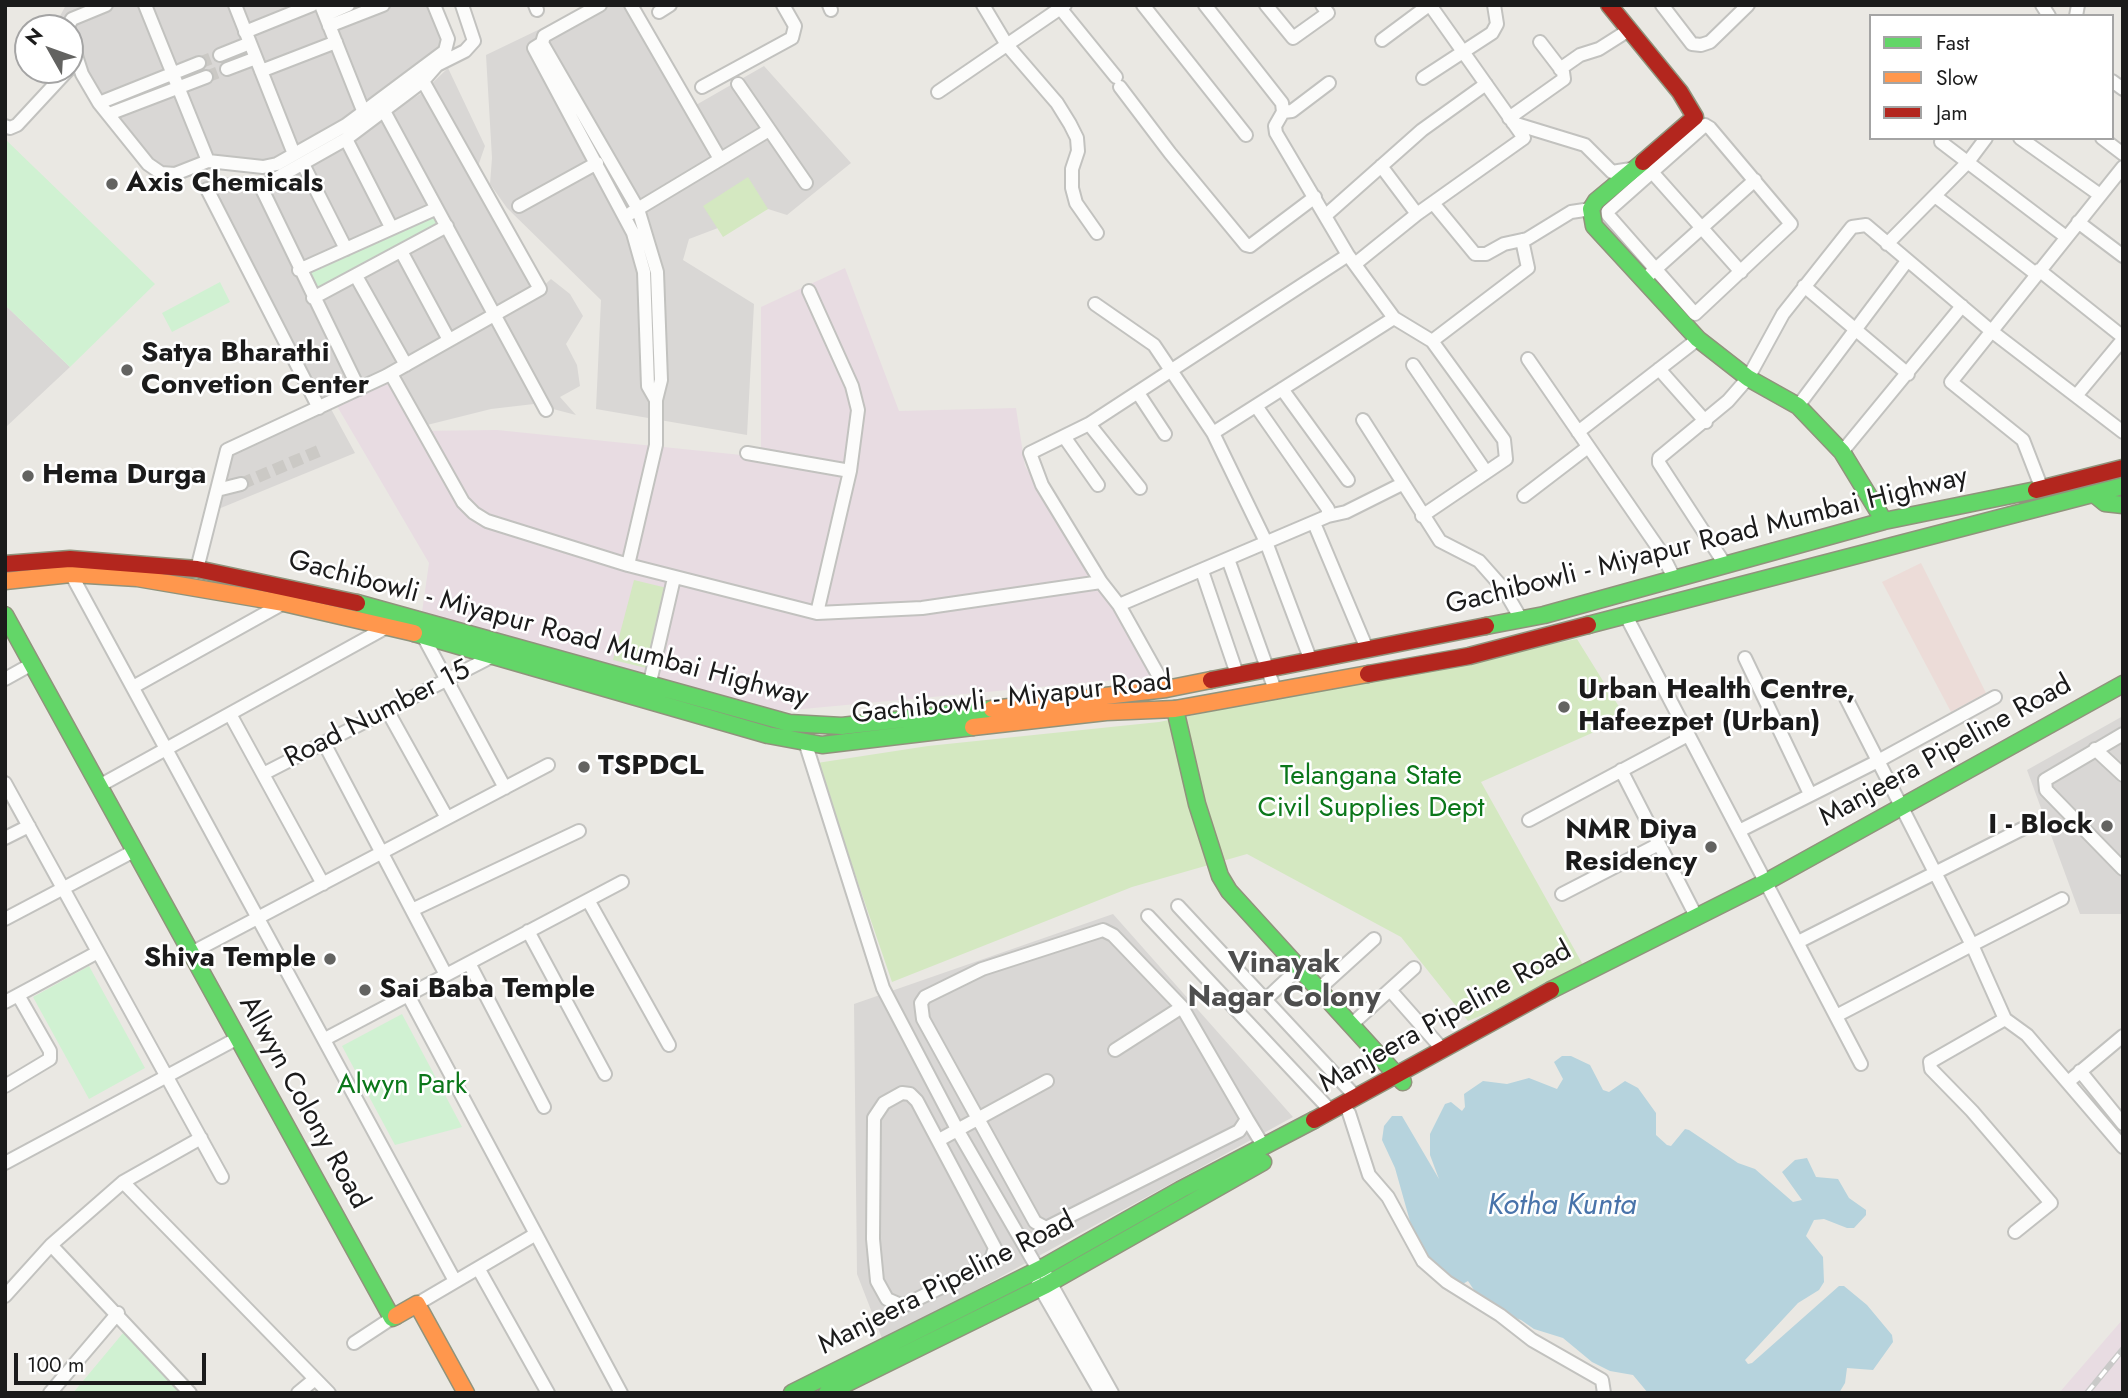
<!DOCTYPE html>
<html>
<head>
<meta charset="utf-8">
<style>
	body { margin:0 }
	#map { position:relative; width:2128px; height:1398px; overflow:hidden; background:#eae8e3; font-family:Jost,sans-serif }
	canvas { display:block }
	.frame { position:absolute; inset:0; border:7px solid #1b1b1b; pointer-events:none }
	.legend { position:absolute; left:1869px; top:14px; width:245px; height:126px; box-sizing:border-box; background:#fff; border:2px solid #a4a4a4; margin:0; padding:9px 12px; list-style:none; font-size:21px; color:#1b1b1b }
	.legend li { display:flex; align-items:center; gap:14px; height:35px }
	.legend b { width:35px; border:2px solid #a4a4a4 }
	.north { position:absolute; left:14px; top:14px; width:70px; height:70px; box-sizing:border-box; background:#fff; border:2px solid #a4a4a4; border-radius:50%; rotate:310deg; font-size:19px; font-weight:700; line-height:28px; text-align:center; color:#1b1b1b }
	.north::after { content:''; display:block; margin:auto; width:24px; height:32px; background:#636361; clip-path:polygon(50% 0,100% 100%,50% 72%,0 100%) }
	.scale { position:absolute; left:14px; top:1353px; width:192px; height:32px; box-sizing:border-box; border:4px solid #1b1b1b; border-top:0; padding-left:9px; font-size:21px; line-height:24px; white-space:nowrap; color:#1b1b1b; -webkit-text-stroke:5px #fff; paint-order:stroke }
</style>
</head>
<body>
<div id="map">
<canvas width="2128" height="1398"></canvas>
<div class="frame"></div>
<ul class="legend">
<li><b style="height:9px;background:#63d668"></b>Fast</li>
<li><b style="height:9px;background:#ff974d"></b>Slow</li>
<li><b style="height:9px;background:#b3261e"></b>Jam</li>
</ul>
<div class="north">N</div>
<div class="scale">100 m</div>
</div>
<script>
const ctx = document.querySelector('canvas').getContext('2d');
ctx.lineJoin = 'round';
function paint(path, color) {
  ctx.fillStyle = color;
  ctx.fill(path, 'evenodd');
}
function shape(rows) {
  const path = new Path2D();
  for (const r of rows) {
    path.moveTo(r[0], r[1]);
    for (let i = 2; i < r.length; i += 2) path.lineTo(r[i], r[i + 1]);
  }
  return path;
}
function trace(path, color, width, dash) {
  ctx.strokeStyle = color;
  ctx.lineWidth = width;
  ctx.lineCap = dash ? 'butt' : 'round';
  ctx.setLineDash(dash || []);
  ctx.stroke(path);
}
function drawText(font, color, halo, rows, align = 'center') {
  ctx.font = font + ' Jost,sans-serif';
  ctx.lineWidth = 5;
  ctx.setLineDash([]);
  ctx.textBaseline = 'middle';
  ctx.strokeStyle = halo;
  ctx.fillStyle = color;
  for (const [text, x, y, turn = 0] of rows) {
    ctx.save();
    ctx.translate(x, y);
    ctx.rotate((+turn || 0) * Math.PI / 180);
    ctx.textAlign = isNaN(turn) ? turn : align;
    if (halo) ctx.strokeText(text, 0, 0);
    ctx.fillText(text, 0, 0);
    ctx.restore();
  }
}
paint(shape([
	[66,5,434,5,451,46,277,164,223,161,161,173,99,107,70,28,63,28,59,18],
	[590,5,635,5,696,105,764,66,851,163,787,215,768,209,689,239,683,260,754,304,747,435,596,409,601,300,507,208,490,184,492,158,486,55],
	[448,68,485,146,475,175,540,289,551,279,570,294,583,316,566,344,577,365,580,386,560,397,576,415,534,404,491,409,419,427,386,376,316,402,197,176,259,178,379,119,422,93],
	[5,305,70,367,7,426,5,424],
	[331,409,355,453,211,512,227,450],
	[2123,716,2123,914,2080,914,2027,770],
	[1113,914,1293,1117,883,1341,857,1274,854,1004]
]), '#d9d7d5');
paint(shape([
	[1921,563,1986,693,1951,712,1882,582]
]), '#ecdcd8');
paint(shape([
	[845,268,899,411,1016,408,1025,466,1159,676,781,711,422,612,429,563,334,401,386,376,415,431,497,430,761,457,761,307],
	[2123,1319,2123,1393,2059,1393]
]), '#e8dce2');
paint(shape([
	[748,177,768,209,723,237,703,206],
	[634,580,667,588,646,668,613,660],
	[1577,639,1626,718,1481,782,1587,972,1468,1021,1401,937,1247,854,1132,887,892,982,817,763,928,746,1159,722]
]), '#d4e8c1');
paint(shape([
	[5,139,155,284,70,367,5,305],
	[435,209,447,226,313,298,299,270],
	[220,282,230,302,172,332,162,313],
	[89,966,145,1068,89,1099,33,997],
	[402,1014,462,1127,395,1145,342,1046],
	[128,1327,183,1393,73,1393]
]), '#d0f1d2');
paint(shape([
	[1562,1056,1571,1056,1590,1065,1603,1090,1609,1092,1625,1081,1638,1088,1656,1113,1656,1135,1667,1145,1671,1146,1685,1129,1689,1130,1738,1163,1755,1169,1793,1202,1802,1200,1782,1172,1795,1160,1807,1158,1816,1177,1838,1179,1849,1198,1866,1210,1866,1215,1854,1228,1847,1228,1824,1219,1814,1220,1806,1236,1823,1257,1824,1282,1819,1290,1798,1303,1745,1360,1748,1364,1752,1363,1839,1286,1844,1286,1867,1305,1892,1335,1893,1342,1873,1370,1847,1368,1845,1383,1839,1393,1648,1393,1633,1375,1610,1371,1592,1362,1563,1338,1534,1329,1521,1320,1501,1313,1478,1296,1468,1281,1461,1285,1430,1263,1415,1239,1395,1168,1382,1140,1384,1126,1392,1116,1402,1116,1439,1179,1430,1155,1430,1134,1445,1104,1451,1102,1462,1111,1465,1107,1464,1094,1483,1081,1507,1084,1529,1078,1557,1089,1563,1079,1554,1062]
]), '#b6d3dd');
trace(shape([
	[199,63,220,55],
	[206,77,227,69],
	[241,484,321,450]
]), '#cbc9c5', 12, [12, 6]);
const street = shape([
	[145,5,208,161],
	[235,5,294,154],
	[321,5,364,113],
	[535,5,537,10],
	[600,5,544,36,542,43,534,48,633,233,644,272,648,386,656,400],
	[631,5,720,159],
	[829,5,831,10],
	[983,5,1007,45,1057,103,1070,124,1077,138,1078,151,1072,169,1072,188,1076,203,1097,233],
	[1143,5,1246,135],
	[1205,5,1282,103,1283,112,1275,126,1276,133,1348,255,1394,318,1432,341,1504,440,1506,459,1422,516],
	[1266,5,1293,38,1328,13,1322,5],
	[1662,5,1692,44,1701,45,1710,42,1748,5],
	[2042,5,2049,16],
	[1060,8,1116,77],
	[659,12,670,5],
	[325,15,348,5],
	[2076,16,2078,5],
	[329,26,383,5],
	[67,28,72,19,106,5],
	[245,32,312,5],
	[70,37,82,74,99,103,148,164,161,173,175,174,208,161,263,167,277,164,346,125,445,51,448,39,434,5],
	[1382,40,1429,5],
	[542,43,638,209,657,272,661,380,656,400,656,445,628,565],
	[220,55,250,43],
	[227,69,256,58],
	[1560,69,1580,55,1599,49,1629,30],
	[261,71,336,42],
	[1423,78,1492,33,1497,24,1494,5],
	[2112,81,2123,89],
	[738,84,806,183],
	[702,87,792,38,795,26,783,5],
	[1120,87,1170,153,1246,245,1250,246,1315,197],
	[938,92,1065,5],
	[99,103,199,63],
	[384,111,546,410],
	[1283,112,1292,111,1329,83],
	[109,114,206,77],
	[1509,118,1564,79,1563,72,1540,42],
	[1513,123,1585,145,1612,172,1631,169],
	[1705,125,1710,128,1791,224,1695,314,1608,215,1608,211,1705,125],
	[5,126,10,128,17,125,68,70],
	[2020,138,2100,195],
	[2102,138,2123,154],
	[346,139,391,227],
	[1941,142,2066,237],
	[303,164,346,249],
	[1381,166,1417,214],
	[1652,172,1741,272],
	[207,189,319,408],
	[1935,196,2036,274],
	[1433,203,1475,254,1486,254,1504,244,1527,239,1571,212,1591,209],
	[519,206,597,163],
	[631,213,769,130],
	[1325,216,1422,130,1486,84],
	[2078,222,2123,256],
	[1887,244,1968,162,1986,138],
	[401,251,449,340],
	[1355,264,1417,214,1524,138,1430,5],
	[299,270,435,209],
	[2039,270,2123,337],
	[1649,275,1755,180],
	[356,276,406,365],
	[1804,286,1908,374],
	[809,291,852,386,858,410,850,471,817,613],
	[313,298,447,226],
	[1095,304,1154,345,1213,433,1266,542,1311,661],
	[1432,341,1528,268,1522,240],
	[1528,359,1661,552,1674,578],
	[1413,365,1486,472],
	[1659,369,1706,422],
	[391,374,463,502,474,513,487,521,628,565,817,613,922,608,1101,582],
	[359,389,261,187,346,139,423,81,437,65,465,51,474,41,462,5],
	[1282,389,1348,480],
	[1138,393,1165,434],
	[2076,396,2123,432],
	[1798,406,1907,261],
	[1363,420,1440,541,1479,561,1503,588,1521,619],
	[1089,424,1140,488],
	[1578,432,1698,339],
	[1213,433,1394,318],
	[1065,438,1098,485],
	[1842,452,1962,306],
	[747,453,850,471],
	[2042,489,2023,440,1951,382,2123,167],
	[217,490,241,484],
	[1524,496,1588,447],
	[1328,516,1346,512,1402,484],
	[1314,523,1367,649],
	[1228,559,1275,690],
	[1726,566,1659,463,1659,458,1728,401,1748,378,1783,314,1852,227,1866,225,1990,330,2076,396,2120,343],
	[197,569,227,450,386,376,540,289,423,81],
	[1202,571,1237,674],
	[71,574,455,1281],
	[1119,605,1328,516,1328,509,1256,406],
	[1625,614,1861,1064],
	[423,636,505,788],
	[1745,658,1810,794],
	[5,679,32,664],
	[650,682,674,578],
	[133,687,282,604],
	[1166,689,1119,605,1101,582,1042,485,1030,453,1089,424,1348,255],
	[387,710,447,818],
	[230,714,323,884],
	[2123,734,2045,780,2046,790,2123,869],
	[324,743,446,975],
	[806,745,883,988,958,1131,1035,1264,1042,1268,1112,1393],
	[2095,749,2123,775],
	[1621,770,1697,918],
	[263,774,493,656],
	[5,783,222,1177],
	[99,786,387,627],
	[1529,820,1688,735],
	[1739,831,1878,761,1995,697],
	[5,838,29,826],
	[1562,894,1659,844],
	[2062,899,1972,945,2005,1019,2027,1035,2123,1147],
	[588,900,669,1045],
	[1178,906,1356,1097],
	[412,910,579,831],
	[1148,916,1331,1111],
	[5,919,134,851],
	[1103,930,1113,935,1182,1007,1247,1119,1239,1131,1046,1228,1035,1222,923,1019,921,1003,925,997,982,969,1103,930],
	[528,931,605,1074],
	[1798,942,2024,828],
	[191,953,548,765],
	[469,963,544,1107],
	[1320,988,1374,939],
	[1390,990,1443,1050],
	[408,995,621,1393],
	[1265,1000,1300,967],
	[5,1002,98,952],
	[1836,1016,1972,945,1846,698],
	[2005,1019,1930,1062,1931,1069,1972,1111,2051,1203,2015,1232],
	[1352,1024,1414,968],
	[325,1039,622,882],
	[1115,1050,1182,1007],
	[2080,1071,2123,1124],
	[2068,1082,2123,1036],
	[5,1086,50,1059,50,1051,18,995],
	[902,1093,910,1094,917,1101,995,1248,991,1259,980,1268,903,1306,887,1299,877,1281,873,1239,874,1118,884,1103,902,1093],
	[1349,1113,1369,1175,1388,1197,1423,1261,1447,1282,1500,1315,1532,1340,1602,1380,1604,1393],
	[1247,1119,1264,1147],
	[939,1140,1047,1081],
	[5,1163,238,1038],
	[123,1182,329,1393],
	[51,1245,190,1393],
	[478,1268,548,1393],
	[1038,1284,1101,1393],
	[5,1296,51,1245,123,1182,201,1138],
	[417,1304,536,1234],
	[354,1343,392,1318],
	[50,1393,118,1313],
	[298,1393,315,1379]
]);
const fast = shape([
	[1643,162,1596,201,1591,209,1594,226,1698,339,1748,378,1798,406,1842,452,1884,521],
	[2094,494,2105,503,2123,505],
	[357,603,789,723,842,726,992,709],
	[5,615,392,1318,396,1316],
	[1588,625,2123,486],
	[1486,626,1544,615,1884,521,2036,490],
	[414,633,768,735,822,745,973,727],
	[1175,709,1197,804,1220,876,1229,891,1403,1082],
	[1551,990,1766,882,2123,684],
	[792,1393,1042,1268,1180,1190,1314,1120],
	[827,1393,1046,1285,1263,1162]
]);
const slow = shape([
	[5,581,71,574,137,578,284,603,414,633],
	[992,709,1166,689,1211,680],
	[973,727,1106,712,1175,709,1368,674],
	[396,1316,417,1304,466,1393]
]);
const jam = shape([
	[1609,5,1680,92,1695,117,1643,162],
	[2036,490,2123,468],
	[5,564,70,559,197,569,357,603],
	[1368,674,1469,656,1588,625],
	[1211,680,1486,626],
	[1314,1120,1551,990]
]);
trace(street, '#c2c2bf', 16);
trace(fast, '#90937c', 19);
trace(slow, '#90937c', 19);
trace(jam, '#90937c', 19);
trace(street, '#fcfcfb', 12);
trace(fast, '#63d668', 16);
trace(slow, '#ff974d', 16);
trace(jam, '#b3261e', 16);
const rail = shape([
	[2087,1393,2123,1349]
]);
trace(rail, '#c9c9c8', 6);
trace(rail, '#fff', 3.5, [10]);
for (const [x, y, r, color] of [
	[112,184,7,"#636361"],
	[127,370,7,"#636361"],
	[28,476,7,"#636361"],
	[1564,707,7,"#636361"],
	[584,767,7,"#636361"],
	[2107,826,7,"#636361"],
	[1711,847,7,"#636361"],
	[330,959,7,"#636361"],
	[365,990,7,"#636361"]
]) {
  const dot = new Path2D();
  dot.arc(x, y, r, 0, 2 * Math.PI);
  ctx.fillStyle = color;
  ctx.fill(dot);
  trace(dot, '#fff', 2.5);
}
drawText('bold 28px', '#1b1b1b', '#fff', [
	["Axis Chemicals",126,184],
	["Satya Bharathi",141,354],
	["Convetion Center",141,386],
	["Hema Durga",42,476],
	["Urban Health Centre,",1578,691],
	["Hafeezpet (Urban)",1578,723],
	["TSPDCL",598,767],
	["I - Block",2093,826,"right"],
	["NMR Diya",1697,831,"right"],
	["Residency",1697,863,"right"],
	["Shiva Temple",316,959,"right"],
	["Sai Baba Temple",379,990]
], 'left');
drawText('28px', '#1b1b1b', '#fff', [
	["Gachibowli - Miyapur Road Mumbai Highway",1707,542,-14],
	["Gachibowli - Miyapur Road Mumbai Highway",548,630,15],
	["Gachibowli - Miyapur Road",1012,699,-6],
	["Road Number 15",378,715,-27],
	["Manjeera Pipeline Road",1946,752,-29],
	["Manjeera Pipeline Road",1446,1018,-29],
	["Allwyn Colony Road",303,1103,61],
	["Manjeera Pipeline Road",947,1284,-27]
]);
drawText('28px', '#0b771a', '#fff', [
	["Telangana State",1371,777],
	["Civil Supplies Dept",1371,809],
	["Alwyn Park",402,1086]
]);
drawText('bold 30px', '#4e4e4e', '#fff', [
	["Vinayak",1284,965],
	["Nagar Colony",1284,999]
]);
drawText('italic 30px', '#4873aa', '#fff', [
	["Kotha Kunta",1562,1207]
]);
</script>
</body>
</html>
